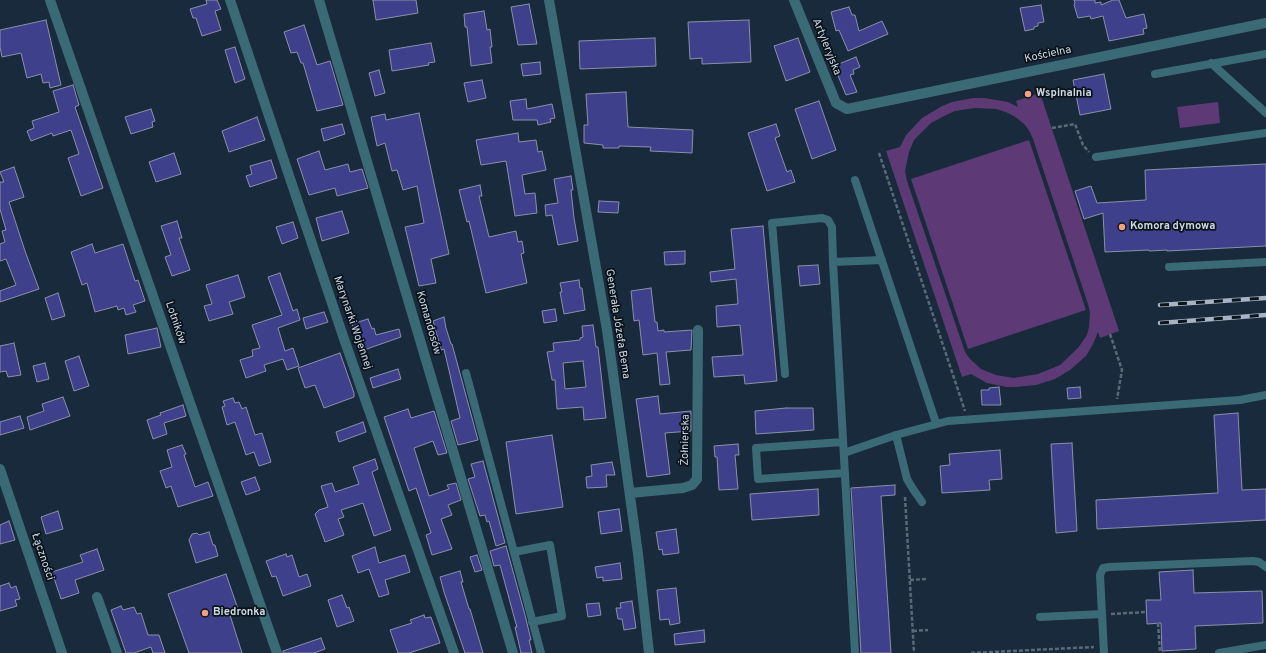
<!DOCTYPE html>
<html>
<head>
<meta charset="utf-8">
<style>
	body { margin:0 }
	canvas { display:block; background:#182a3b }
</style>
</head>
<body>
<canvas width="1266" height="653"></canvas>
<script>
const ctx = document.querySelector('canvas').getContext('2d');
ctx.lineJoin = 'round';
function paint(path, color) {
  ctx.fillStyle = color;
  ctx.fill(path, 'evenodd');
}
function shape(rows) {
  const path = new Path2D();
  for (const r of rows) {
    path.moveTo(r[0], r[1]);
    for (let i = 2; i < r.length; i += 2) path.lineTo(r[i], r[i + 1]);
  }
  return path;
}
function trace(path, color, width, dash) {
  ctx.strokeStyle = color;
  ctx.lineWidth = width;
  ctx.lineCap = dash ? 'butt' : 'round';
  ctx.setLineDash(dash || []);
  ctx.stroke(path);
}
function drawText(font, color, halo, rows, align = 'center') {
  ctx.font = font + ' Overpass,sans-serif';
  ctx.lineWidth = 3.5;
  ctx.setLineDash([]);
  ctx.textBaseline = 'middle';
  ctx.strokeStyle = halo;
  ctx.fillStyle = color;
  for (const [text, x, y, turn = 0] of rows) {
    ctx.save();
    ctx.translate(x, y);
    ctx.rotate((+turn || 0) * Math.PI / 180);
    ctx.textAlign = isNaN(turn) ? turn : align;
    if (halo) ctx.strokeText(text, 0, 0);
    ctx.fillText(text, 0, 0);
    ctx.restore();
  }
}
paint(shape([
	[1040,93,1119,331,1100,338,1098,332,1093,344,1086,356,1070,370,1055,379,1036,385,1015,387,1007,387,987,383,971,374,962,377,886,151,900,147,906,135,922,118,942,106,952,102,973,98,984,98,1008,102,1018,107,1016,101],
	[975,108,997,109,1008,113,1017,118,1025,125,1030,132,1033,139,1088,304,1090,312,1089,327,1087,335,1078,348,1060,365,1038,374,1014,378,996,375,981,369,970,359,965,352,907,181,905,171,909,152,914,140,931,123,946,115,955,111],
	[1218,102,1220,123,1180,128,1177,107],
	[1029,140,1086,310,968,349,911,179]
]), '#5d3975');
const building = shape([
	[206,0,217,0,221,9,215,11,221,30,202,36,196,18,193,18,190,9,207,4,206,0],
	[373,0,416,0,418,13,376,20,373,0],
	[1074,0,1095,0,1095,3,1101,2,1101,5,1113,0,1119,0,1126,18,1144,14,1147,28,1143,29,1144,34,1109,41,1103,16,1091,19,1090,16,1078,18,1074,5,1075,3,1074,0],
	[529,4,537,44,518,45,511,7,529,4],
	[1041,5,1044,22,1038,23,1038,26,1034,27,1034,29,1025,31,1020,8,1041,5],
	[849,7,852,15,855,15,859,31,882,21,888,34,848,51,839,30,836,31,831,12,849,7],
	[484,11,487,30,490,29,492,47,490,47,492,63,471,66,467,27,465,27,464,14,484,11],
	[46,20,61,85,50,88,49,82,43,83,41,74,27,78,21,53,2,57,0,47,0,30,46,20],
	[749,20,751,62,702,64,702,58,690,59,688,22,749,20],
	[304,25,317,65,330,61,343,105,317,111,303,63,301,63,297,52,291,53,284,32,304,25],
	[655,38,656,66,580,69,579,41,655,38],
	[798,38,810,72,786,81,774,46,798,38],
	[431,43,435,62,428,63,429,65,392,71,389,50,431,43],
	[235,47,245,79,235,83,225,50,235,47],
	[856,57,860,67,853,70,854,74,850,75,857,92,846,95,834,66,856,57],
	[540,62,541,74,523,76,521,64,540,62],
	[379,70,385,93,375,96,369,73,379,70],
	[1104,74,1111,109,1080,115,1073,80,1104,74],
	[482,80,486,98,468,102,464,83,482,80],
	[73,85,79,105,75,107,103,188,81,196,68,158,79,154,71,130,53,136,52,133,31,141,27,131,34,128,32,121,59,112,53,91,73,85],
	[626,92,628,127,693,130,692,153,650,151,651,147,619,146,619,148,603,148,603,145,584,143,584,125,588,125,586,94,626,92],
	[526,99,527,109,552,104,555,118,550,119,551,122,538,125,537,120,513,120,510,101,526,99],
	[819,101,836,150,812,159,795,109,819,101],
	[151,109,155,121,152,122,153,127,131,134,125,117,151,109],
	[419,113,449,254,431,259,436,283,419,286,405,227,424,223,417,186,403,190,397,170,392,171,385,143,377,146,371,117,385,114,386,120,419,113],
	[257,117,265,140,229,152,222,131,257,117],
	[342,124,345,134,324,141,321,129,342,124],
	[776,124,780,136,775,138,787,172,791,170,795,182,767,191,748,133,776,124],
	[518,133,519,142,536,140,538,152,542,151,546,170,522,175,525,194,535,193,537,213,515,216,506,161,481,165,476,140,518,133],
	[319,151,325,170,348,164,350,172,362,169,368,188,337,196,335,188,309,195,297,159,319,151],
	[174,153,181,174,156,182,149,162,174,153],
	[271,160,277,178,250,187,246,176,252,174,250,166,271,160],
	[1266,164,1266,246,1167,251,1167,250,1149,251,1149,250,1105,252,1103,213,1084,219,1075,191,1091,186,1097,203,1146,200,1145,170,1266,164],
	[14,167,24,197,9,202,25,251,39,289,0,302,0,291,16,285,6,259,0,261,0,244,5,242,2,231,6,230,0,209,0,182,4,182,0,172,14,167],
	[571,176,573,190,571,190,574,218,578,241,558,245,552,215,546,216,545,205,558,203,554,179,571,176],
	[480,185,482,196,479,196,489,237,516,231,518,242,522,241,524,253,521,254,527,283,486,293,469,221,467,222,459,190,480,185],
	[599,201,619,202,618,213,598,212,599,201],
	[342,211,349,233,322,241,316,218,342,211],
	[177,221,182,238,179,238,190,270,172,276,165,257,171,255,161,226,177,221],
	[293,222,298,238,282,244,276,227,293,222],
	[763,226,777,381,745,384,744,375,714,377,712,357,743,355,740,325,717,327,716,306,738,304,736,279,711,282,710,272,735,269,731,229,763,226],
	[92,244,95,253,123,244,135,281,138,280,145,301,133,305,136,312,126,315,124,308,118,310,117,306,95,312,87,283,82,285,71,252,92,244],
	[685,251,685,264,665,265,664,252,685,251],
	[818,265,820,284,800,286,798,266,818,265],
	[280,273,293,311,297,309,300,320,278,328,285,351,293,348,299,366,287,370,283,359,264,365,266,371,246,378,240,360,253,356,252,350,260,348,252,325,282,315,268,277,280,273],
	[238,275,245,297,229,302,233,314,209,321,204,306,212,304,206,285,238,275],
	[579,280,580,288,582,288,585,310,564,314,560,292,562,292,560,283,579,280],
	[651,288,655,322,657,322,658,331,664,330,664,332,692,330,691,350,666,352,670,384,660,385,657,353,643,355,639,320,634,321,631,291,651,288],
	[58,293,65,316,52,320,45,298,58,293],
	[555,309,557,321,544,323,542,311,555,309],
	[324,312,328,322,306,329,303,318,324,312],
	[444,317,446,328,451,344,452,344,478,440,458,445,451,421,460,418,444,349,441,350,433,321,444,317],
	[368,319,372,329,374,328,376,335,399,329,401,337,361,351,352,324,368,319],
	[593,325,596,347,598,347,606,418,584,420,583,407,557,409,555,380,552,380,547,352,554,351,553,343,580,340,580,338,583,337,582,326,593,325],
	[583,361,586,387,565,389,563,363,583,361],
	[157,328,161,347,128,354,125,335,157,328],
	[14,343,21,375,8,377,6,371,0,372,0,346,14,343],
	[340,353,354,393,354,397,324,408,315,385,305,388,298,368,340,353],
	[79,356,89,386,74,391,65,361,79,356],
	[45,363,49,379,37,382,33,366,45,363],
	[398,369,401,379,373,388,370,378,398,369],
	[999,387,1001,405,982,405,981,390,989,390,989,388,999,387],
	[1080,387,1081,398,1068,399,1067,388,1080,387],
	[658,396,660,414,691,411,691,431,665,433,670,474,647,477,636,399,658,396],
	[63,397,70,416,30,430,27,417,44,411,42,404,63,397],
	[233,398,235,403,239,402,242,409,246,407,255,435,262,433,271,462,259,466,254,452,246,455,235,422,227,425,222,407,225,406,223,401,233,398],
	[183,405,186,416,164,423,167,434,153,439,147,420,161,415,160,413,183,405],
	[786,408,813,408,814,430,756,434,755,411,786,408],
	[408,409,411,418,434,411,447,453,438,455,433,441,414,448,429,496,449,489,447,485,456,483,461,500,448,505,452,515,441,519,452,549,432,555,426,535,431,533,416,488,409,491,384,417,408,409],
	[1238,413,1242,490,1266,489,1266,520,1097,529,1096,500,1218,493,1214,415,1238,413],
	[20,416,24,428,0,435,0,422,20,416],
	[363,422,366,432,339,442,336,432,363,422],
	[552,435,563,507,516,514,506,442,552,435],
	[1072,443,1077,531,1056,533,1051,444,1072,443],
	[738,444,739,455,735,455,738,489,719,490,717,457,715,457,714,446,738,444],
	[182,445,186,454,184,455,195,487,208,482,213,496,178,507,171,486,166,488,160,471,172,467,167,450,182,445],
	[1000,450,1002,479,989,480,990,490,942,493,940,466,950,465,949,454,1000,450],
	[375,459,378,469,372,472,391,530,374,536,363,503,341,510,344,517,338,519,344,535,325,542,315,514,319,510,328,507,321,486,332,483,335,492,359,484,353,467,375,459],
	[483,461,505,543,496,546,489,521,487,522,485,515,480,516,468,479,475,477,471,464,483,461],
	[612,462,615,475,606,475,607,487,587,488,586,477,592,476,591,465,612,462],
	[255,477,260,490,246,495,241,482,255,477],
	[895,485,895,495,881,496,891,653,861,653,851,488,895,485],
	[818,489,819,515,752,520,750,494,818,489],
	[619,509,622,531,601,534,598,512,619,509],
	[58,511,63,529,46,534,41,517,58,511],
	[9,521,15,540,0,544,0,525,9,521],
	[676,529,679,553,663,555,662,549,659,550,656,532,676,529],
	[209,532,213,545,215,545,218,556,196,563,189,540,192,534,197,533,199,535,209,532],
	[506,546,525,615,531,640,529,640,532,653,521,653,515,627,517,627,516,624,500,565,494,566,490,551,506,546],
	[375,547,379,563,405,555,410,572,385,580,389,594,379,597,369,569,358,573,352,556,375,547],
	[97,549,104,570,75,580,79,593,61,599,52,572,83,562,80,555,97,549],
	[286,554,287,557,292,555,299,577,307,574,311,586,283,596,276,576,272,577,266,561,286,554],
	[477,555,482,570,475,572,470,557,477,555],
	[620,563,622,579,603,581,603,577,597,578,595,567,620,563],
	[1193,570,1194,593,1262,591,1263,623,1195,626,1196,649,1162,651,1161,623,1147,624,1146,600,1161,600,1159,572,1193,570],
	[460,571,463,582,461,582,469,609,470,609,483,653,465,653,444,592,440,577,460,571],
	[226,574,239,612,230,615,242,653,189,653,168,594,226,574],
	[9,583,11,588,16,586,20,599,15,600,17,606,0,611,0,586,9,583],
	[676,588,680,623,670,625,669,619,660,620,657,590,676,588],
	[342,595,347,608,349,607,354,621,337,627,328,600,342,595],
	[632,601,636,628,624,630,622,619,618,619,616,608,621,608,620,603,632,601],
	[599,603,601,615,588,617,586,604,599,603],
	[121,606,123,610,134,607,137,614,141,613,148,635,159,635,165,653,153,653,151,647,134,653,126,653,111,610,121,606],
	[424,615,425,618,431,617,440,643,409,653,398,653,390,630,412,623,410,620,424,615],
	[704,630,705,642,675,645,674,634,704,630],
	[321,638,325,649,314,653,283,653,283,651,321,638]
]);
paint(building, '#3f408c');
trace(building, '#8b8fa9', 1);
trace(shape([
	[1052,128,1075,124,1083,145,1089,152],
	[879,153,965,411],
	[1110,334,1122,370,1117,399],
	[905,497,914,653],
	[910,580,926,579],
	[1111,614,1147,612],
	[1158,623,1160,653],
	[913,631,928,630],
	[971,653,1094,647]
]), '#596978', 2.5, [4, 2]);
trace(shape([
	[1211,63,1266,113],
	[1155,74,1266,54],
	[1096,157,1266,133],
	[855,180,936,423],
	[1169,267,1266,262],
	[466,373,541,653],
	[785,374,772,223,822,218,828,220,832,227,833,262],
	[896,435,907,479,913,489,922,502],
	[843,442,756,448,758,479,845,473],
	[844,453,896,435,948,421,1240,400,1266,395],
	[514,552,550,545,562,616,532,622],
	[1040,617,1102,614],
	[855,653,833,262,882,260],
	[1104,653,1100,575,1103,568,1110,567,1253,561,1259,562,1266,567],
	[1219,653,1266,645]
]), '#3b6a77', 8);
trace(shape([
	[50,0,277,653],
	[230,0,343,336,454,653],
	[319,0,513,653],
	[549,0,607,330,638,554,649,653],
	[794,0,836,103,847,109,1266,23],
	[0,469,62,653],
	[630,493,683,488,692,485,697,479,698,330],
	[97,597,117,653]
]), '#3b6a77', 10);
const rail = shape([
	[1160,305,1266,298],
	[1160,323,1266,315]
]);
trace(rail, '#a8b4c1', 4.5);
trace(rail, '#0a121a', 3, [9]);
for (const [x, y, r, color] of [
	[1028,94,4,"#f2a07f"],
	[1122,227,4,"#f2a07f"],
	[205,613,4,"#f2a07f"]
]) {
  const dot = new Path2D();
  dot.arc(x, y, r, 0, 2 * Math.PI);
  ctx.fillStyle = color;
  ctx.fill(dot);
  trace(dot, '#0a121a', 1.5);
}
drawText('11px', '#ced9e4', '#0a121a', [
	["Artyleryjska",826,47,68],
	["Kościelna",1048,55,-12],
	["Lotników",175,323,71],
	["Marynarki Wojennej",352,323,71],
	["Komandosów",428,323,74],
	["Generała Józefa Bema",617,324,81],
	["Żołnierska",686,440,-89],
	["Łączności",42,557,71]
]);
drawText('bold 11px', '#ced9e4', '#0a121a', [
	["Wspinalnia",1036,94],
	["Komora dymowa",1130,227],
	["Biedronka",213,613]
], 'left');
</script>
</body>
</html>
